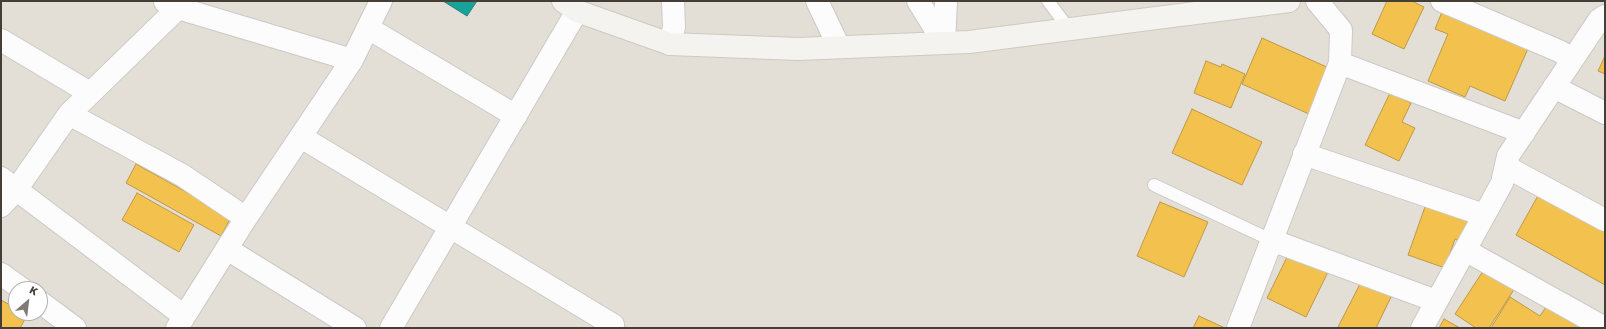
<!DOCTYPE html>
<html>
<head>
<meta charset="utf-8">
<style>
	body { margin:0 }
	#map { position:relative; width:1606px; height:329px; overflow:hidden; background:#efedea; font-family:"Work Sans",sans-serif }
	canvas { display:block }
	.frame { position:absolute; inset:0; border:2px solid #443e37; pointer-events:none }
	.north { position:absolute; left:8px; top:281px; width:40px; height:40px; box-sizing:border-box; background:#fff; border:1px solid #b4b2af; border-radius:50%; rotate:28deg; font-size:11px; font-weight:700; line-height:16px; text-align:center; color:#443e37 }
	.north::after { content:''; display:block; margin:auto; width:14px; height:18px; background:#807b76; clip-path:polygon(50% 0,100% 100%,50% 72%,0 100%) }
</style>
</head>
<body>
<div id="map">
<canvas width="1606" height="329"></canvas>
<div class="frame"></div>
<div class="north">K</div>
</div>
<script>
const ctx = document.querySelector('canvas').getContext('2d');
ctx.lineJoin = 'round';
function paint(path, color) {
  ctx.fillStyle = color;
  ctx.fill(path, 'evenodd');
}
function shape(rows) {
  const path = new Path2D();
  for (const r of rows) {
    path.moveTo(r[0], r[1]);
    for (let i = 2; i < r.length; i += 2) path.lineTo(r[i], r[i + 1]);
  }
  return path;
}
function trace(path, color, width, dash) {
  ctx.strokeStyle = color;
  ctx.lineWidth = width;
  ctx.lineCap = dash ? 'butt' : 'round';
  ctx.setLineDash(dash || []);
  ctx.stroke(path);
}
paint(shape([
	[1,1,1605,1,1605,328,1,328],
	[16,289,40,289,40,313,16,313]
]), '#e3dfd7');
const homes = shape([
	[1387,1,1412,1,1424,7,1404,49,1372,34,1387,1],
	[1444,7,1530,44,1505,101,1470,86,1465,97,1428,81,1448,34,1435,29,1444,7],
	[1262,38,1329,68,1309,114,1242,84,1262,38],
	[1605,56,1605,74,1598,71,1605,56],
	[1206,61,1221,67,1222,64,1245,74,1231,108,1194,93,1206,61],
	[1390,93,1411,103,1402,122,1415,128,1399,161,1365,145,1390,93],
	[1192,109,1262,142,1242,185,1172,153,1192,109],
	[136,164,231,217,221,236,126,183,136,164],
	[1540,192,1605,229,1605,285,1516,235,1540,192],
	[137,193,194,225,179,252,122,220,137,193],
	[1160,202,1208,222,1184,277,1137,256,1160,202],
	[1426,204,1473,220,1465,243,1455,239,1445,268,1408,255,1426,204],
	[1289,253,1328,272,1306,317,1267,298,1289,253],
	[1485,268,1515,288,1489,328,1476,328,1455,314,1485,268],
	[1362,280,1392,295,1376,328,1341,328,1338,327,1362,280],
	[1510,297,1540,316,1548,304,1587,328,1491,328,1510,297],
	[1,300,16,308,16,313,28,314,20,328,1,328,1,300],
	[1199,316,1225,328,1193,328,1199,316],
	[1444,319,1460,328,1439,328,1444,319]
]);
paint(homes, '#f2c14e');
trace(homes, '#be9a47', 1);
const public = shape([
	[443,1,477,1,467,16,443,1]
]);
paint(public, '#17a398');
trace(public, '#24857b', 1);
const lane = shape([
	[1048,1,1069,29],
	[1154,185,1271,240]
]);
const street = shape([
	[817,1,839,47],
	[918,1,944,43],
	[1442,1,1559,51,1573,59],
	[165,2,178,8,352,60],
	[368,28,516,116],
	[1,40,90,93],
	[944,43,946,1],
	[670,44,674,27,673,1],
	[1340,63,1524,133],
	[1554,87,1605,113],
	[69,114,182,175,246,218],
	[301,137,613,325],
	[1304,154,1484,215],
	[1508,163,1510,168,1514,171,1605,220],
	[1,178,184,316],
	[1,206,16,190,69,114,178,8],
	[1271,240,1436,301],
	[227,249,355,328],
	[1465,250,1605,328],
	[1,274,22,289],
	[40,302,75,328],
	[177,328,246,218,352,60,381,1],
	[391,328,577,11],
	[1238,328,1340,63,1341,30,1317,1],
	[1422,328,1502,183,1508,156,1599,20,1605,16]
]);
const secondary = shape([
	[563,1,577,11,670,44,798,49,969,42,1289,1]
]);
trace(lane, '#cbc9c6', 14);
trace(street, '#cbc9c6', 24);
trace(secondary, '#cecac1', 24);
trace(lane, '#fdfcfc', 12);
trace(street, '#fdfcfc', 22);
trace(secondary, '#f5f3ef', 22);
</script>
</body>
</html>
